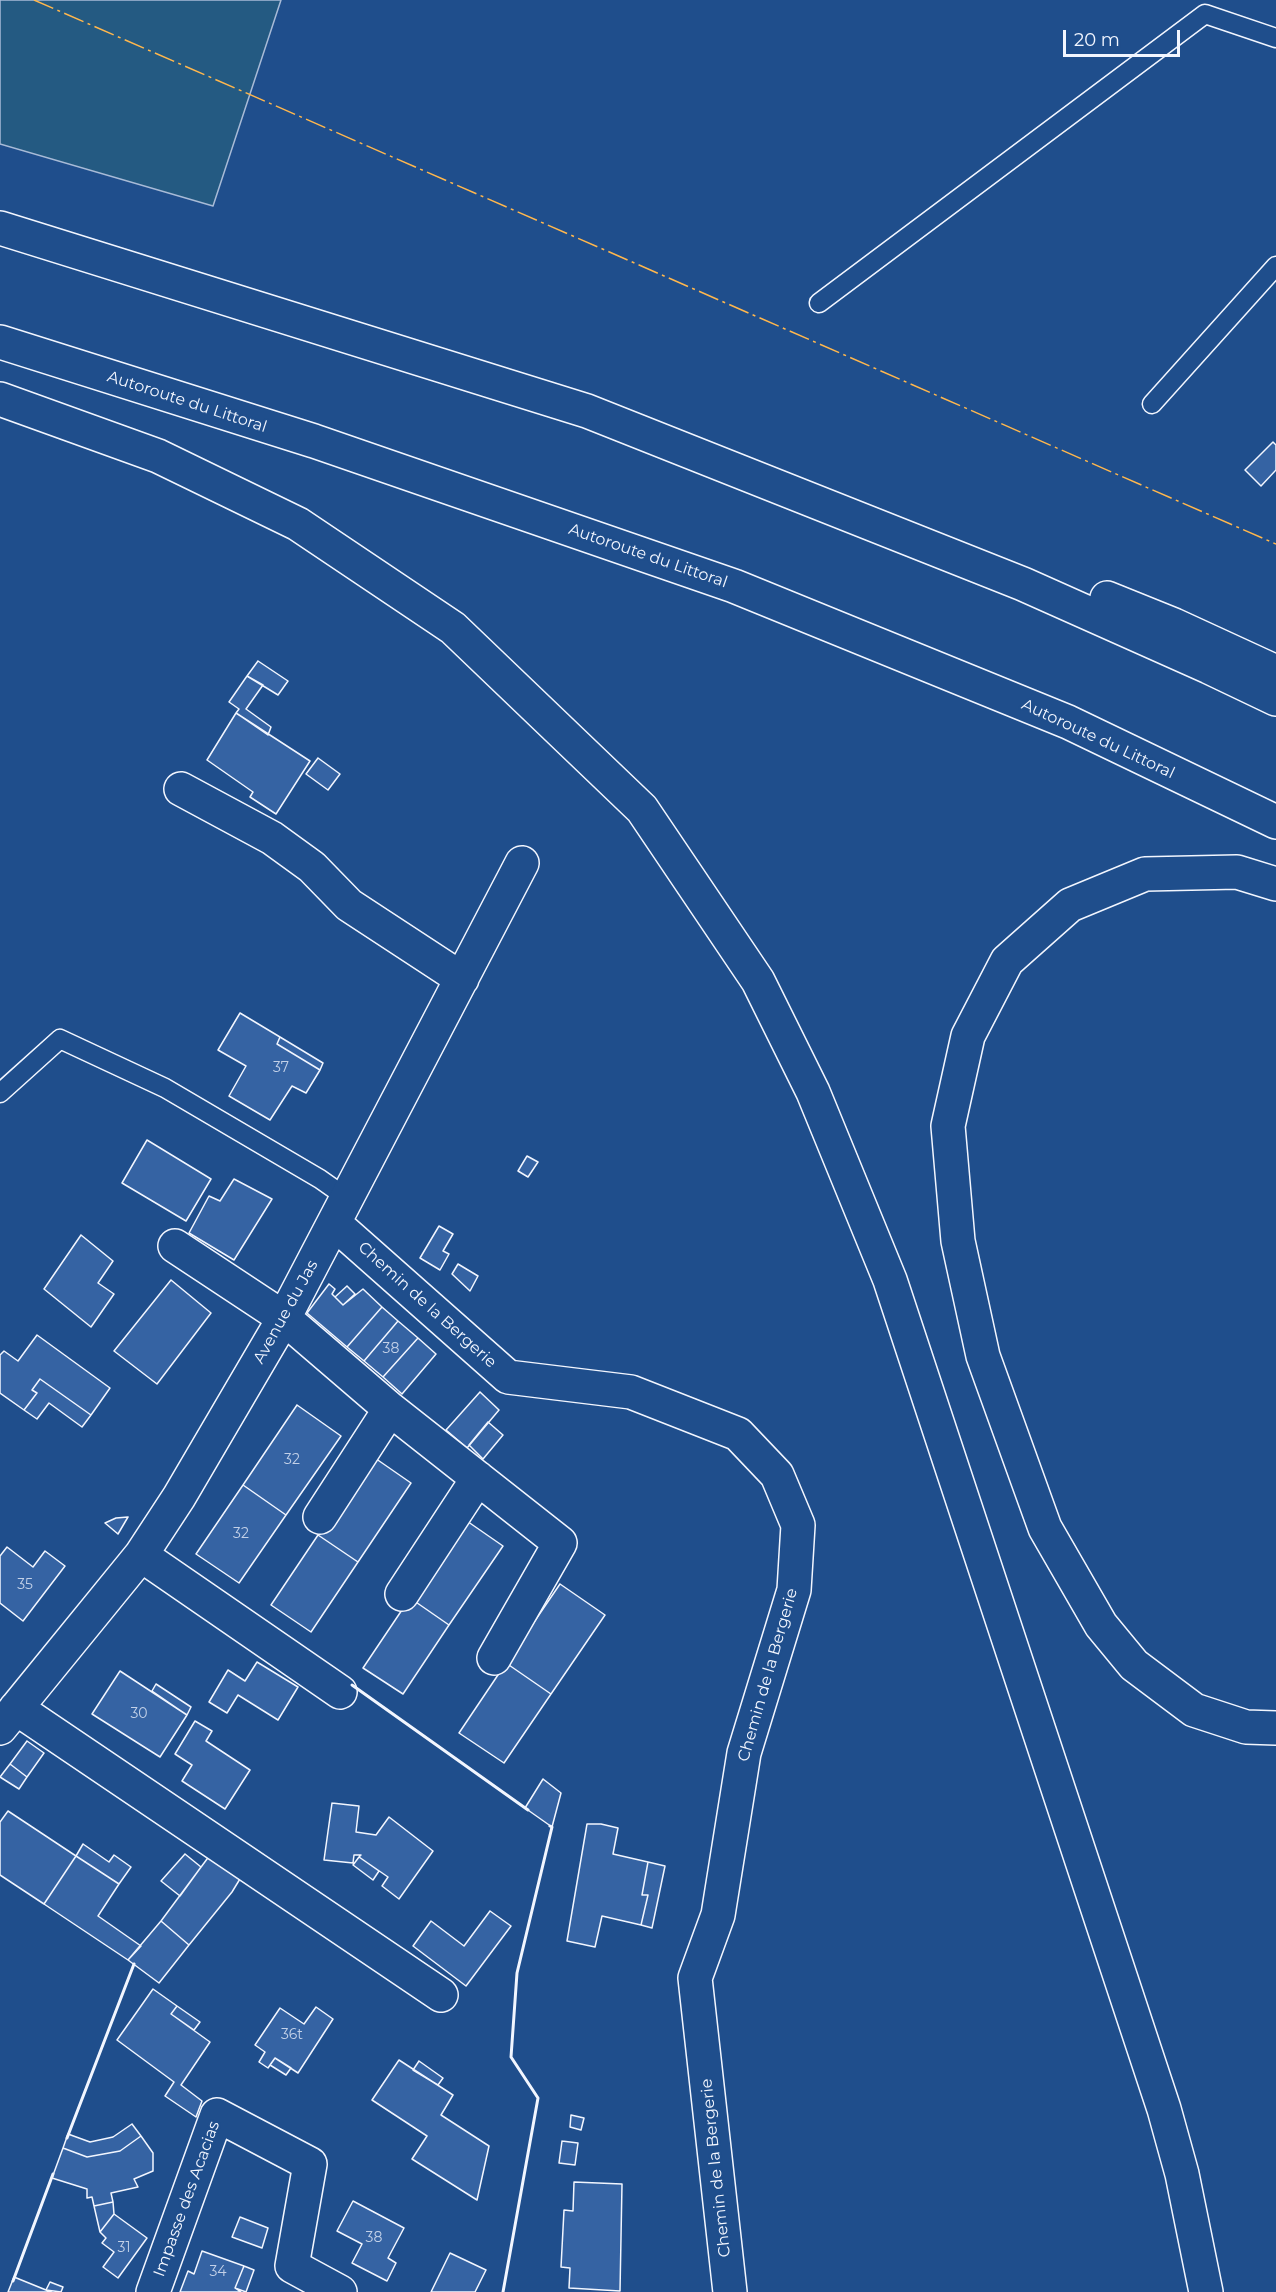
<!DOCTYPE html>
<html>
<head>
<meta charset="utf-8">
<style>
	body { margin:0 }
	#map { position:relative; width:1276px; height:2292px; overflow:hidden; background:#1f4e8c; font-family:Montserrat,sans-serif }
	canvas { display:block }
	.scale { position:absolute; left:1063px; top:30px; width:117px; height:27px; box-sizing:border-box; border:3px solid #f2f6ff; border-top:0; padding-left:8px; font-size:18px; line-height:21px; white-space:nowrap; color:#f2f6ff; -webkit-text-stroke:4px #1f4e8c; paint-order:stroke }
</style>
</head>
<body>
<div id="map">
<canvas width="1276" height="2292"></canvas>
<div class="scale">20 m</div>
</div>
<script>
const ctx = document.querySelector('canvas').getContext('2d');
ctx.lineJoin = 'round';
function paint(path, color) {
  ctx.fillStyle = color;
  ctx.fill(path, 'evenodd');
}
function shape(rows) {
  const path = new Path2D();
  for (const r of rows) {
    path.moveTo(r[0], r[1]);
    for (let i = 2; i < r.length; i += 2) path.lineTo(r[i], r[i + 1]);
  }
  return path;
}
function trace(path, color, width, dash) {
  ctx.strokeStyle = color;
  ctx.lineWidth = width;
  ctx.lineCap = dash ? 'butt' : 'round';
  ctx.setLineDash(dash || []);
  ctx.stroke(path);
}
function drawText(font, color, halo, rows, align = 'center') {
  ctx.font = font + ' Montserrat,sans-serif';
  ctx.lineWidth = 4.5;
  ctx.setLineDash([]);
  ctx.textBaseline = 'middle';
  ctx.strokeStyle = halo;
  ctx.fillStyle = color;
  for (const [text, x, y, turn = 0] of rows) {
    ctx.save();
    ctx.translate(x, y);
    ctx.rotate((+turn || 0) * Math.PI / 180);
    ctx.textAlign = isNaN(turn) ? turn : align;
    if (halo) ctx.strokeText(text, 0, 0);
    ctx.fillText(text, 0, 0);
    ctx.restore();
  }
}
const green = shape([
	[0,0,281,0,213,206,0,144,0,0]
]);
paint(green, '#245a82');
trace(green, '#a8bbd7', 1.5);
const building = shape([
	[1273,442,1276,445,1276,470,1261,486,1245,470,1273,442],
	[258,661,288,681,278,695,247,676,258,661],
	[247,676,263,685,246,709,271,727,268,735,236,713,239,709,229,702,247,676],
	[236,713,310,761,276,814,250,797,253,792,207,760,236,713],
	[318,758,340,774,328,790,306,774,318,758],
	[240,1013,280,1037,277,1044,320,1070,306,1093,292,1086,270,1120,229,1096,246,1066,218,1050,240,1013],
	[280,1037,323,1063,320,1070,277,1044,280,1037],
	[147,1140,211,1179,186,1221,122,1183,147,1140],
	[527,1156,538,1162,528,1177,518,1171,527,1156],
	[234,1179,272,1199,234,1260,189,1233,209,1196,220,1201,234,1179],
	[439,1226,453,1234,443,1251,449,1254,440,1270,420,1258,439,1226],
	[81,1235,113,1261,98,1283,114,1294,91,1327,44,1289,81,1235],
	[458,1264,478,1276,470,1291,452,1274,458,1264],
	[171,1280,211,1313,157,1384,114,1351,171,1280],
	[329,1284,335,1289,332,1294,343,1305,363,1289,382,1307,347,1347,307,1313,329,1284],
	[347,1286,355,1294,343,1305,335,1297,347,1286],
	[382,1307,398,1321,364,1361,347,1347,382,1307],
	[398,1321,418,1338,383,1377,364,1361,398,1321],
	[37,1335,110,1388,91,1415,40,1379,32,1390,37,1393,24,1410,0,1393,0,1355,4,1351,18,1361,37,1335],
	[418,1338,436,1354,402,1394,383,1377,418,1338],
	[40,1379,91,1415,82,1427,49,1403,37,1419,24,1410,37,1393,32,1390,40,1379],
	[480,1392,499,1410,467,1448,446,1430,480,1392],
	[297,1405,341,1436,286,1515,243,1485,297,1405],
	[488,1422,503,1435,483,1459,469,1445,488,1422],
	[372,1456,411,1483,358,1562,318,1535,372,1456],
	[243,1485,286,1515,239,1583,196,1554,243,1485],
	[128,1517,118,1534,105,1523,116,1518,128,1517],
	[464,1519,503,1546,449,1625,410,1598,464,1519],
	[318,1535,358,1562,311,1632,271,1605,318,1535],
	[7,1547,33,1567,45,1551,65,1566,23,1621,0,1603,0,1556,7,1547],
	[560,1584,605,1615,551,1694,506,1663,560,1584],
	[410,1598,449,1625,403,1694,363,1668,410,1598],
	[257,1662,298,1687,278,1720,238,1695,227,1713,209,1702,228,1670,245,1681,257,1662],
	[506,1663,551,1694,504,1763,459,1733,506,1663],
	[120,1671,187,1715,160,1757,92,1714,120,1671],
	[156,1684,191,1707,187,1715,152,1691,156,1684],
	[195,1721,212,1731,206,1741,250,1770,225,1809,182,1781,192,1765,175,1754,195,1721],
	[27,1741,44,1753,27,1777,10,1764,27,1741],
	[10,1764,27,1777,19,1789,0,1777,10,1764],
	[543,1779,561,1793,552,1827,525,1808,543,1779],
	[332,1803,359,1806,356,1832,376,1835,389,1817,433,1851,399,1899,382,1886,388,1877,359,1857,361,1855,354,1855,353,1863,324,1860,332,1803],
	[8,1811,76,1856,44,1904,0,1875,0,1822,8,1811],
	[587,1824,601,1824,618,1828,613,1854,648,1862,642,1895,648,1895,641,1925,602,1916,595,1947,567,1941,587,1824],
	[83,1844,109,1862,114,1855,131,1867,119,1884,76,1856,83,1844],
	[185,1854,201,1867,180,1896,161,1881,185,1854],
	[210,1855,243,1874,232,1892,189,1945,161,1921,210,1855],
	[76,1856,119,1884,98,1916,141,1946,128,1960,44,1904,76,1856],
	[359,1857,379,1871,373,1880,353,1865,359,1857],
	[648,1862,665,1866,652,1928,641,1925,648,1895,642,1895,648,1862],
	[490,1911,511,1926,466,1986,413,1946,431,1921,464,1946,490,1911],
	[161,1921,189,1945,159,1983,128,1960,161,1921],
	[153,1989,177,2006,171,2014,210,2042,181,2085,202,2101,196,2117,165,2096,174,2082,117,2040,153,1989],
	[177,2006,200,2022,194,2030,171,2014,177,2006],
	[316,2007,333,2019,298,2073,275,2058,268,2068,259,2062,265,2052,255,2045,280,2008,304,2024,316,2007],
	[275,2058,291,2068,286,2075,270,2065,275,2058],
	[399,2060,453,2095,441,2115,489,2146,477,2200,412,2159,427,2136,372,2100,399,2060],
	[419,2061,443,2078,438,2085,413,2070,419,2061],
	[571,2115,584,2118,581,2130,570,2127,571,2115],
	[132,2124,141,2136,120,2151,87,2157,63,2148,68,2134,90,2142,113,2137,132,2124],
	[141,2136,153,2153,153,2171,134,2179,138,2187,111,2193,113,2202,94,2206,92,2197,87,2198,87,2189,52,2178,63,2148,87,2157,120,2151,141,2136],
	[562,2141,578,2143,575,2165,559,2163,562,2141],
	[574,2182,622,2184,620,2291,569,2288,570,2268,561,2267,564,2210,573,2211,574,2182],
	[353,2201,404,2228,388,2258,396,2263,387,2281,352,2263,362,2244,337,2231,353,2201],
	[113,2202,114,2214,100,2232,94,2206,113,2202],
	[114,2214,147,2238,118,2278,103,2267,114,2252,102,2243,106,2238,100,2232,114,2214],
	[240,2217,268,2228,262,2248,232,2237,240,2217],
	[202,2251,244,2266,235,2288,241,2292,180,2292,188,2271,194,2274,202,2251],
	[450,2253,486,2270,475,2292,431,2292,450,2253],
	[244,2266,254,2270,246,2292,235,2288,244,2266],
	[14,2277,46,2290,51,2292,8,2292,14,2277],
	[50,2282,63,2287,61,2292,46,2290,50,2282]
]);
paint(building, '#3563a3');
trace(building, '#f2f6ff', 1.5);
const lane = shape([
	[819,303,1205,14,1276,38],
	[1152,404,1276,266],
	[0,1093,60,1039,165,1088,320,1179,347,1198]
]);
const street = shape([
	[181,789,272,838,312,867,349,905,462,979],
	[334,1223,508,1377,631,1392,738,1434,777,1475,798,1525,794,1590,744,1753,718,1915,695,1978,730,2292],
	[175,1246,284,1318,390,1409,560,1543,494,1658],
	[320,1517,390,1409],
	[141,1555,340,1692],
	[402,1594,478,1478],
	[16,1708,441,1995],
	[0,1728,141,1555,179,1497,284,1318,522,863],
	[153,2292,217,2115,310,2164,292,2266,340,2292]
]);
const highway = shape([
	[0,228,587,411,1023,584,1209,667,1276,699],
	[0,342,314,441,734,586,1068,722,1276,822],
	[0,399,158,456,298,524,453,628,642,809,758,981,813,1092,890,1280,1164,2109,1182,2174,1206,2292],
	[1107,598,1174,625,1276,672],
	[1276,884,1237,872,1145,874,1070,905,1007,961,968,1036,948,1126,958,1241,983,1356,1045,1528,1101,1625,1134,1665,1194,1710,1246,1727,1276,1728]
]);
trace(lane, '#f2f6ff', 21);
trace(street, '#f2f6ff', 36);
trace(highway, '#f2f6ff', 36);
trace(lane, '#1f4e8c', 18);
trace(street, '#1f4e8c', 33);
trace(highway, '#1f4e8c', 33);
trace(shape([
	[352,1685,528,1810],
	[67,2138,134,1964],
	[13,2281,53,2174],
	[503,2292,538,2098,511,2057,517,1973,552,1827,550,1826]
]), '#f2f6ff', 3);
trace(shape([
	[34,0,1276,544]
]), '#ffb74d', 1.5, [21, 4.5, 3, 4.5]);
drawText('14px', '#c3d1e8', null, [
	["37",281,1068],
	["38",391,1349],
	["32",292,1460],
	["32",241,1534],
	["35",25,1585],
	["30",139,1714],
	["36t",292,2035],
	["38",374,2238],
	["31",124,2248],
	["34",218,2272]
]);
drawText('16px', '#f2f6ff', '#1f4e8c', [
	["Autoroute du Littoral",187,402,18],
	["Autoroute du Littoral",648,556,19],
	["Autoroute du Littoral",1098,739,25],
	["Chemin de la Bergerie",427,1305,42],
	["Avenue du Jas",286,1312,-61],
	["Chemin de la Bergerie",768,1675,-74],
	["Chemin de la Bergerie",716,2168,-96],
	["Impasse des Acacias",187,2199,-70]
]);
</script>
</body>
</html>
